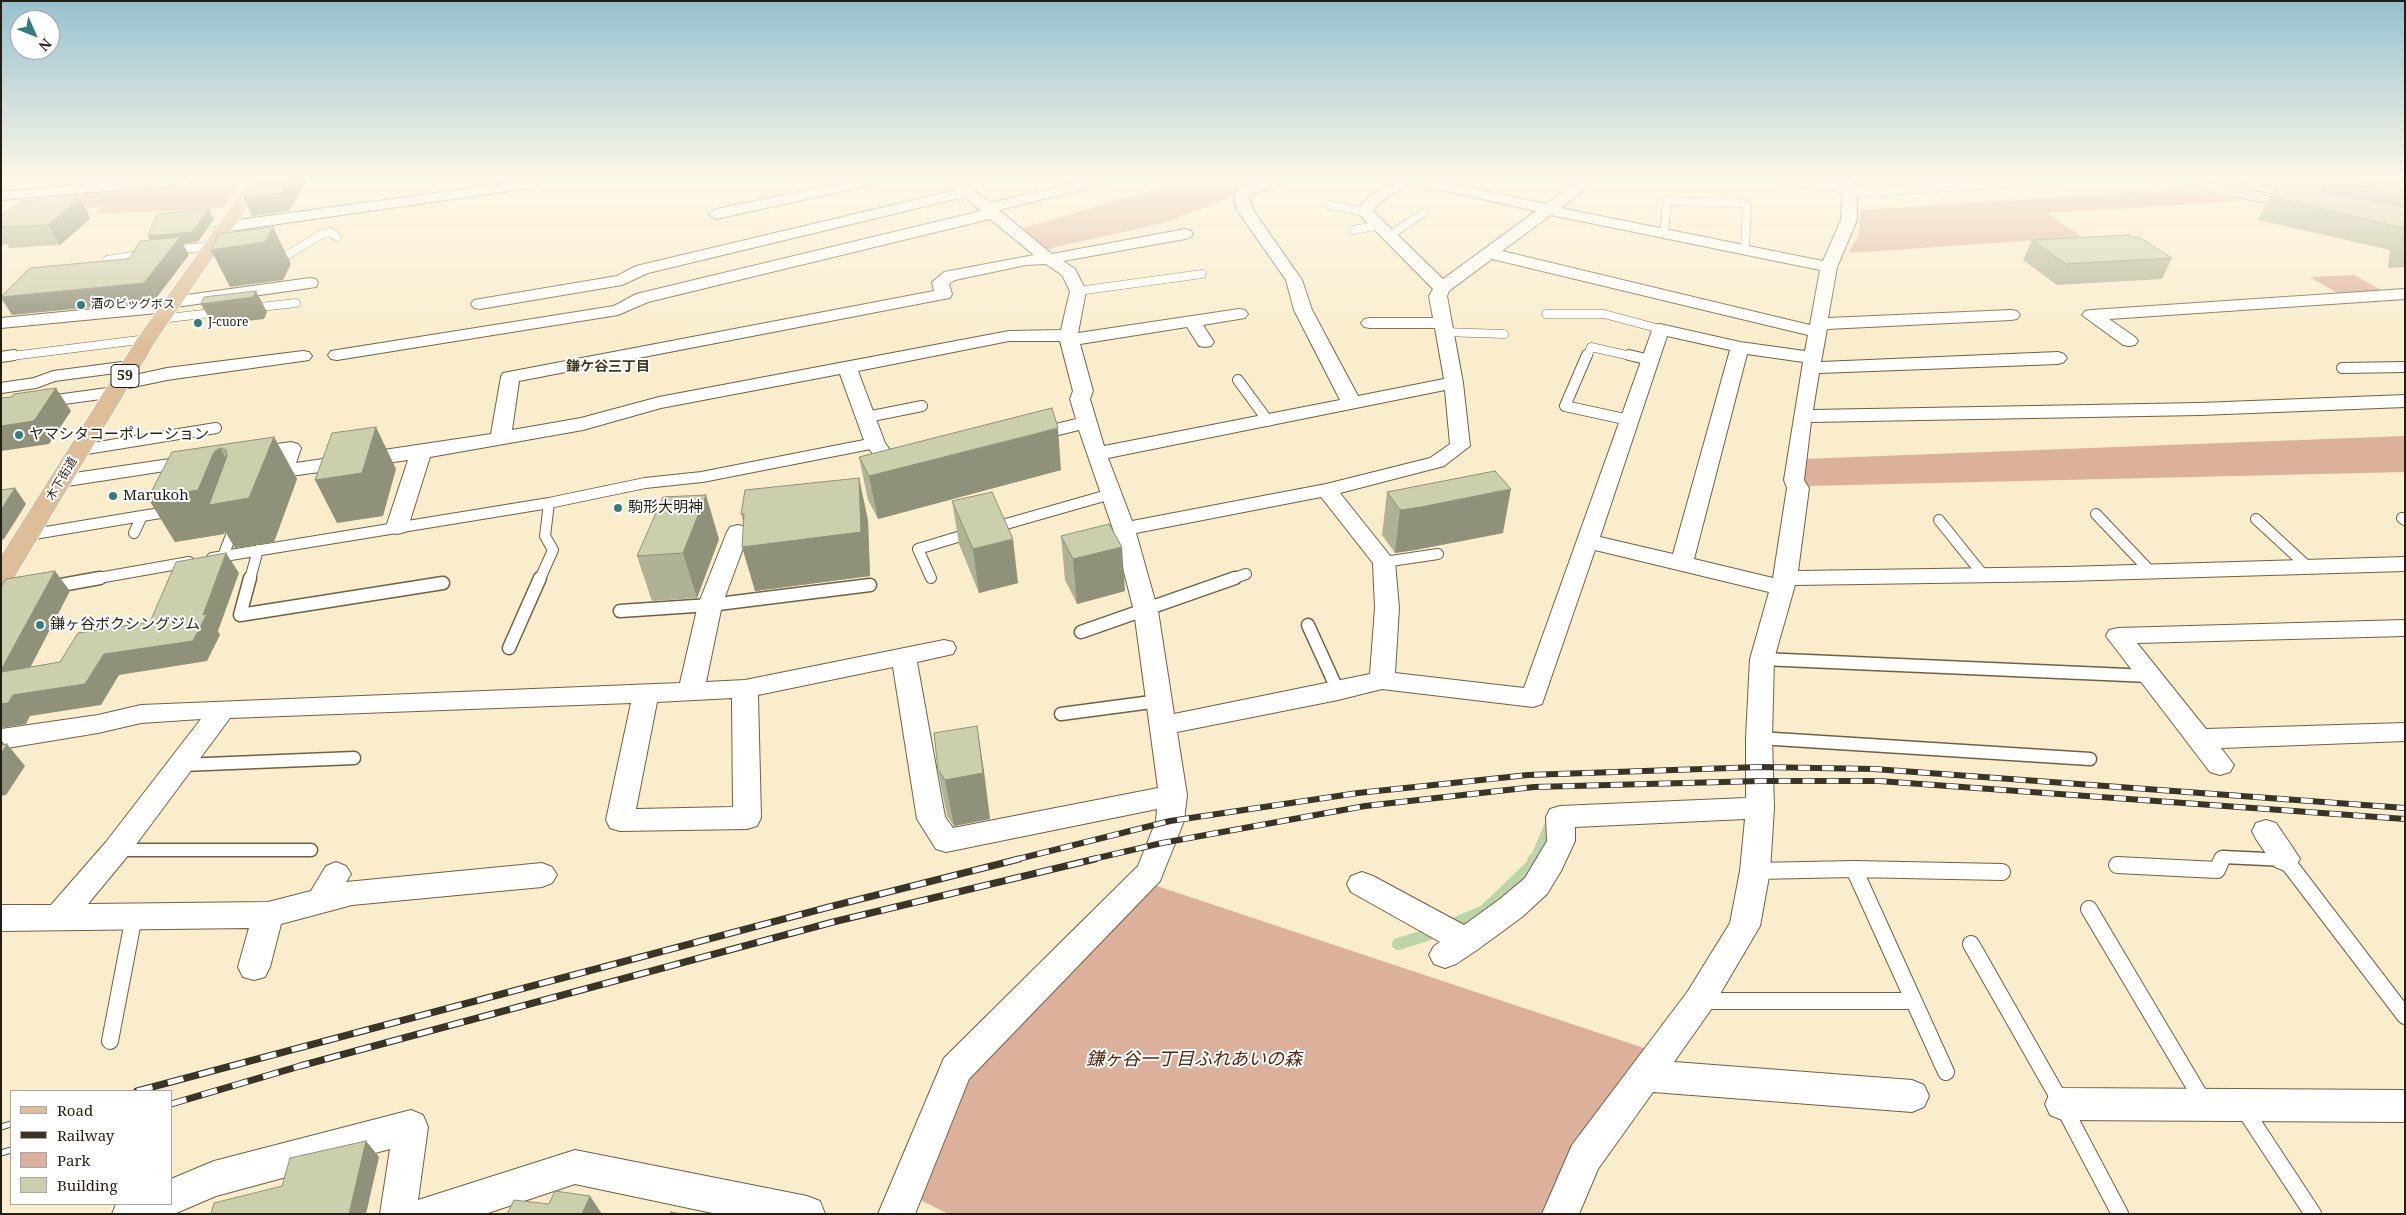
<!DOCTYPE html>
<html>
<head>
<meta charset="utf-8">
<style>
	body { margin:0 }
	#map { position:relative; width:2406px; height:1215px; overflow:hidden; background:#faedcb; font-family:"Noto Serif",serif }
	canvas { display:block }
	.frame { position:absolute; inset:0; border:2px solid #231e12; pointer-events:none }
	.legend { position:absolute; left:10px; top:1090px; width:162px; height:115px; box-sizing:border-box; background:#fff; border:1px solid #a7a5a0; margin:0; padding:6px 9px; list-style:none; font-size:15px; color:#231e12 }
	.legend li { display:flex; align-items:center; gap:10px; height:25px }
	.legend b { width:25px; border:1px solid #a7a5a0 }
	.north { position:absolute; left:10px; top:10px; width:50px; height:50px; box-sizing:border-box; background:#fff; border:1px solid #a7a5a0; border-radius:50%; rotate:134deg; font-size:14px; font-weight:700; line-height:20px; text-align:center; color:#231e12 }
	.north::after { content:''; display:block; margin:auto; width:18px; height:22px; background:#347d7d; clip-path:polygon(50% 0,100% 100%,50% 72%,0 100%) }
</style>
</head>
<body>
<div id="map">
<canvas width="2406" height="1215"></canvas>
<div class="frame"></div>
<ul class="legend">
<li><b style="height:6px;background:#ddbe99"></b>Road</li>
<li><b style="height:6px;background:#3a3426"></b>Railway</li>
<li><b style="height:14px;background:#dcb19b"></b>Park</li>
<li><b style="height:14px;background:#cccfac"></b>Building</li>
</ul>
<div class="north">N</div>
</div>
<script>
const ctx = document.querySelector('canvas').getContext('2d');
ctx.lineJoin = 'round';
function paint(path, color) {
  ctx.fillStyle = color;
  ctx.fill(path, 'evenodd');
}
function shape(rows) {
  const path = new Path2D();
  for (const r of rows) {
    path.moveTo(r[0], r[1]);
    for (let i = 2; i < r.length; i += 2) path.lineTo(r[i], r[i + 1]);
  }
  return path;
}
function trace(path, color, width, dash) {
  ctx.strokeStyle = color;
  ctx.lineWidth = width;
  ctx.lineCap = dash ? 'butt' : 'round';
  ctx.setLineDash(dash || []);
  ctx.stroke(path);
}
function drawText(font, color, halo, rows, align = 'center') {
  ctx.font = font + ' "Noto Serif","Noto Sans JP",serif';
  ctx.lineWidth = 4;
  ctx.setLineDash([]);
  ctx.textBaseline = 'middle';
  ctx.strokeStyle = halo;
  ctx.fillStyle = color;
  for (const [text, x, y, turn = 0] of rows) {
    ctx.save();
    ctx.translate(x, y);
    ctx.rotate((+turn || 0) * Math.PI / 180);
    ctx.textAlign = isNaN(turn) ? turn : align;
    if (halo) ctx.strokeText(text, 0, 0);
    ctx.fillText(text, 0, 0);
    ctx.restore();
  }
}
paint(shape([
	[217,180,243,180,223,208,96,214,103,207,77,209,68,207,89,191],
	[1186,180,1266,180,1247,186,1221,201,1163,223,1047,249,1020,229],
	[2181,189,2244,201,2047,213,2082,237,1849,253,1859,234,1861,210],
	[2354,275,2383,291,2339,294,2310,277],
	[2405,436,2405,472,1807,486,1801,475,1803,459],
	[1154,885,1650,1050,1548,1214,949,1214,914,1197,965,1077]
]), '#dcb19b');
trace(shape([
	[1534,860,1548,827]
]), '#bcd5a8', 9);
trace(shape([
	[1398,944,1427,935,1484,911,1532,865,1534,859]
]), '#bcd5a8', 12);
const laneFar3 = shape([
	[1776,180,1872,192,2062,180],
	[1330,205,1365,212],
	[1354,230,1379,225],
	[1664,234,1667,201,1741,203,1747,206,1745,249],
	[1389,236,1423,213],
	[172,250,216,246],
	[272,256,289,254,322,234,330,232,337,237],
	[107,260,144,254],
	[1078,291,1202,274],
	[251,308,296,303],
	[1546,314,1604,314,1660,329],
	[160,319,220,312],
	[1443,332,1504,334],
	[4,357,147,339],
	[1587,357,1591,347,1635,357]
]);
const laneFar2 = shape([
	[1587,355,1565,406,1629,420],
	[1629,355,1650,360],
	[1,357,14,355],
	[2342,368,2405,367],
	[1238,380,1268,421],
	[1,388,35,383,54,376,130,366],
	[49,401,115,392],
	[867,417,922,406],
	[80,450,216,428],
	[2096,514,2151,572],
	[2402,518,2405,520],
	[2256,519,2308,567],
	[1939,520,1984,576],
	[992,528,1111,494],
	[134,533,142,516],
	[28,535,172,511],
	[223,556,235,525],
	[212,558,549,503,645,483,702,477,875,443],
	[1384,562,1438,554],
	[931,578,918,549,971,533],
	[93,579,189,562],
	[250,579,258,550],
	[540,579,553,550,545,536,549,503],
	[1232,579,1246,574]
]);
const laneFar1 = shape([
	[250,578,240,615,443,583],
	[50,587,100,578],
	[620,611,710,605,870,585],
	[1308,625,1338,691],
	[1081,632,1235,578],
	[509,648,540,578],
	[1762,659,2150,676],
	[1061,714,1159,701],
	[1759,738,2090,759],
	[182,765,354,758],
	[117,850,311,850],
	[2221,860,2223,857,2286,860]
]);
const lane = shape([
	[2285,859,2405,1016],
	[2117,865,2217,870,2222,859],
	[1854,869,1946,1072],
	[1756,871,1854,869,2002,872],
	[2089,909,2203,1101],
	[1971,944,2062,1104,2120,1214],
	[1701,1001,1912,1001],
	[110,1041,134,916],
	[2244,1109,2313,1214]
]);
const street = shape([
	[137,180,192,180,185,184,1,200,1,192,137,180],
	[531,180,537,181,539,184,537,187,223,232,215,227,223,222,531,180],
	[855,180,882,180,875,184,716,219,708,214,716,209,855,180],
	[945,180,961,180,990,203,1087,180,1112,180,1110,183,999,210,1052,254,1185,229,1191,231,1193,234,1191,237,1185,239,1063,261,1075,269,1086,291,1078,333,1239,309,1245,310,1248,314,1245,318,1203,325,1214,342,1211,346,1205,347,1199,346,1187,327,1080,344,1093,391,1090,399,1104,446,1340,400,1294,310,1286,280,1237,210,1234,197,1238,189,1266,180,1287,180,1285,183,1249,195,1253,210,1302,280,1312,310,1358,396,1444,379,1435,328,1370,328,1364,327,1361,323,1364,319,1370,318,1433,318,1429,296,1433,289,1357,212,1367,198,1395,180,1435,180,1546,204,1580,180,1596,180,1561,208,1823,261,1841,220,1843,190,1840,180,1854,180,1857,190,1857,220,1837,267,1828,318,2011,310,2017,311,2020,315,2017,319,2011,320,1827,329,1821,362,2058,352,2064,354,2067,358,2064,362,2058,364,1819,373,1813,410,2200,403,2405,395,2405,407,2200,415,1811,422,1804,480,1809,488,1798,571,2066,567,2405,557,2405,571,2066,581,1795,585,1774,659,1772,738,1774,808,1770,871,1760,926,1710,1011,1674,1062,1912,1080,1924,1085,1929,1096,1924,1107,1912,1112,1653,1092,1598,1169,1579,1214,1542,1214,1572,1145,1688,991,1730,923,1740,871,1745,819,1575,827,1575,841,1561,871,1547,894,1522,917,1477,950,1456,964,1445,968,1434,964,1429,955,1434,946,1440,942,1351,892,1347,884,1351,876,1362,872,1373,876,1464,925,1500,899,1525,878,1547,841,1546,817,1550,809,1560,806,1746,798,1746,738,1750,659,1769,592,1595,550,1542,704,1533,707,1382,689,1338,700,1177,732,1187,795,1184,821,1160,881,969,1079,915,1214,878,1214,944,1058,1138,866,1156,821,1157,809,946,852,936,849,917,819,893,667,758,695,761,818,757,826,747,829,620,831,610,828,606,820,631,703,230,718,126,858,88,904,268,902,311,891,326,866,336,862,346,866,351,874,346,882,542,863,552,867,557,875,552,883,542,887,352,905,281,924,270,967,265,977,254,980,243,977,238,967,249,928,1,931,1,905,51,905,106,842,201,719,141,723,98,733,1,749,1,729,98,715,141,705,680,683,698,605,727,532,730,527,738,525,746,527,749,532,722,605,706,682,745,680,944,640,953,642,956,648,953,654,917,662,945,817,953,828,1158,788,1134,611,1113,529,1079,430,1026,443,1019,441,1016,437,1019,433,1076,419,1070,399,1073,391,1060,341,1009,341,858,371,885,443,899,462,909,464,912,468,909,472,894,476,887,474,865,443,840,374,661,408,583,430,430,457,408,527,405,532,397,534,389,532,386,527,408,460,283,477,276,475,273,471,278,456,248,460,241,458,238,454,241,450,248,448,291,442,298,444,301,448,296,463,491,434,501,377,503,373,934,291,932,282,944,272,1034,255,990,219,648,302,618,315,337,360,331,359,328,355,331,351,337,350,614,306,636,294,981,211,964,197,648,273,622,285,480,309,474,308,471,304,474,300,480,299,617,276,636,266,956,190,945,180],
	[1410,183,1536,211,1443,279,1373,211,1378,204,1410,183],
	[1551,215,1820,270,1810,325,1502,251,1551,215],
	[1492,259,1808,335,1805,351,1740,342,1660,324,1654,325,1524,688,1395,673,1399,608,1395,562,1340,493,1444,466,1470,446,1463,383,1447,296,1449,291,1492,259],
	[1046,264,1062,275,1070,291,1061,330,1009,331,659,397,581,418,512,430,519,381,944,299,950,298,952,294,949,284,955,280,1026,265,1046,264],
	[1667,336,1730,350,1673,554,1600,537,1667,336],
	[1747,354,1803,362,1784,480,1787,488,1773,578,1694,559,1747,354],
	[1445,390,1450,444,1430,458,1326,484,1132,521,1108,458,1445,390],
	[1321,497,1373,563,1375,608,1370,674,1174,714,1158,611,1136,533,1321,497],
	[732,698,733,807,636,809,657,702,732,698],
	[310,278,316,279,318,283,316,287,176,307,174,311,168,312,1,328,1,318,164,302,166,298,172,297,310,278],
	[2405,289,2405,299,2109,319,2135,337,2138,341,2135,345,2129,346,2123,345,2082,315,2085,311,2091,310,2405,289],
	[303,351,309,352,312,356,309,360,167,380,119,390,112,388,110,384,112,380,167,368,303,351],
	[197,455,204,457,207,461,204,465,61,487,54,485,50,481,54,477,61,475,197,455],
	[2405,620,2405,636,2137,643,2206,729,2405,723,2405,741,2221,748,2234,765,2230,772,2220,775,2210,772,2106,636,2109,630,2118,628,2405,620],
	[2266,820,2276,823,2295,851,2300,859,2295,867,2285,871,2275,867,2256,839,2252,831,2256,823,2266,820],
	[2062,1088,2405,1090,2405,1122,2062,1120,2050,1115,2045,1104,2050,1093,2062,1088],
	[411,1110,423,1115,428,1127,418,1200,575,1150,807,1196,820,1201,825,1214,717,1214,575,1184,485,1214,380,1214,390,1149,216,1196,174,1214,112,1214,116,1204,171,1204,171,1179,214,1161,411,1110]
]);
const secondary = shape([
	[2167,180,2200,180,2306,201,2312,202,2315,206,2312,210,2306,211,2175,185,2169,184,2167,180]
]);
const primary = shape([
	[250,180,266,180,157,339,14,578,10,584,1,586,1,556,137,339,250,180]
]);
trace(laneFar3, '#6e6244', 9);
trace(laneFar2, '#6e6244', 12);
trace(laneFar1, '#6e6244', 15);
trace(lane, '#6e6244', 18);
trace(street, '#6e6244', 2);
trace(secondary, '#6e6244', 2);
trace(primary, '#fff', 2);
trace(laneFar3, '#fff', 8);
trace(laneFar2, '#fff', 10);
trace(laneFar1, '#fff', 12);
trace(lane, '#fff', 16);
paint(street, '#fff');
paint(secondary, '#eedecc');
paint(primary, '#ddbe99');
const railFar1 = shape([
	[1014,860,1170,821,1358,793,1528,775,1760,767,1874,769,2405,808],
	[1089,860,1162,843,1365,806,1534,787,1760,781,1879,781,2405,819]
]);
const rail = shape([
	[137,1091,829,907,1019,859],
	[171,1104,300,1066,833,922,1095,859],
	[1,1127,11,1124],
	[1,1153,11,1150]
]);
trace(railFar1, '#3a3426', 6);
trace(rail, '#3a3426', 7);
trace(railFar1, '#fff', 4.5, [12]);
trace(rail, '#fff', 5, [16]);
paint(shape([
	[2230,180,2405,180,2405,267,2388,268,2390,250,2258,220,2270,197,2275,191,2230,181],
	[2322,188,2321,191,2311,189],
	[89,214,88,215,90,219,60,245,9,248,7,244,2,245,1,244,1,216],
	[2132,237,2172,258,2162,279,2057,285,2023,260,2032,240],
	[274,437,297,479,274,542,235,548,225,531,224,534,175,542,148,498,172,452],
	[859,457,1061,470,878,519,868,500],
	[859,478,868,521,870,576,755,591,744,525,741,514],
	[1387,492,1503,533,1415,550,1395,553,1382,535],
	[952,501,1018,583,979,593,959,544],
	[1061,536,1125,591,1077,604,1065,580],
	[719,539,697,598,652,601,637,556],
	[977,726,984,772,990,819,954,826,947,816,938,770]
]), '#afb294');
paint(shape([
	[290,180,308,180,289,211,252,216,244,198],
	[78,195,89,214,88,215,90,219,60,245,48,225],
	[209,209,214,219,198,242,183,244,189,255,154,301,12,315,1,298,1,297,144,283,154,247,148,236],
	[273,227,291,264,283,280,230,287,211,250],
	[256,291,267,312,264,319,213,325,201,304],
	[56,388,71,411,49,444,1,451,1,426],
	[376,427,396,469,383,516,337,523,315,480],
	[1058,428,1061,470,878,519,869,476],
	[274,437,297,479,274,542,235,548,225,531,224,534,175,542,148,498,220,448,244,490],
	[859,478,868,521,870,576,755,591,742,547],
	[15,488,26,504,4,539,1,540,1,510],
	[1511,489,1503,533,1415,550,1395,553,1400,510],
	[706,495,719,539,697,598,683,553],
	[1013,539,1018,583,979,593,973,549],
	[1122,547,1125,591,1077,604,1073,559],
	[226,553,239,573,218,631,220,635,207,661,119,675,101,705,30,716,26,724,1,728,1,704,13,695,104,654,203,615],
	[55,571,70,591,17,693,1,674,1,670],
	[977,726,984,772,990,819,954,826,945,780],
	[1,740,6,746,7,744,25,766,6,795,1,796],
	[366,1141,379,1157,366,1214,349,1214],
	[590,1196,602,1214,582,1214]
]), '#8f9178');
const building = shape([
	[255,180,290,180,281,193,244,198,255,180],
	[2333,180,2405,180,2405,193,2333,180],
	[2280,183,2405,207,2405,244,2403,245,2404,228,2270,197,2280,183],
	[78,195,72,200,79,199,48,225,1,227,1,216,22,201,38,200,44,196,78,195],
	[209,209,192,232,148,236,157,214,209,209],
	[273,227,265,242,211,250,218,234,273,227],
	[2128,235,2132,237,2139,237,2172,258,2066,264,2032,240,2128,235],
	[180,237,144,283,1,297,30,268,126,259,130,258,140,241,180,237],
	[256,291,253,297,201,304,204,297,256,291],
	[56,388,34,421,1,426,1,398,12,397,14,394,56,388],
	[1052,408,1058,428,869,476,859,457,1052,408],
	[376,427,362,473,315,480,332,433,376,427],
	[274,437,249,498,209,505,227,456,226,450,220,448,214,452,198,490,148,498,172,452,274,437],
	[1495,471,1511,489,1421,507,1400,510,1387,492,1495,471],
	[859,478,861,532,742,547,744,514,741,514,745,490,859,478],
	[15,488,1,510,1,490,15,488],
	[992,492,1013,539,973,549,952,501,992,492],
	[706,495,683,553,637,556,663,497,706,495],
	[1109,524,1122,547,1073,559,1061,536,1109,524],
	[226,553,203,615,207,614,193,641,104,654,85,684,13,695,8,703,1,704,1,672,60,662,78,633,150,622,176,562,226,553],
	[55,571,1,670,1,587,6,579,55,571],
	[977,726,983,773,945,780,938,770,934,733,977,726],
	[7,744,1,754,1,745,7,744],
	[366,1141,349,1214,211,1214,214,1203,282,1186,290,1158,366,1141],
	[555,1191,590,1196,582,1214,507,1214,514,1200,549,1204,555,1191],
	[671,1212,681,1214,669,1214,671,1212]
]);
paint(building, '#cccfac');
trace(building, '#8f9178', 1);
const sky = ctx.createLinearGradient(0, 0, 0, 350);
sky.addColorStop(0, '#96c1ce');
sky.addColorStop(0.51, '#fdf7e8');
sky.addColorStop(1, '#fdf7e800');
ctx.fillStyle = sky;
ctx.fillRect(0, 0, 2406, 350);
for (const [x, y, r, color] of [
	[81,305,5,"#347d7d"],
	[198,323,5,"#347d7d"],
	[19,435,5,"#347d7d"],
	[113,496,5,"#347d7d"],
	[618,508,5,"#347d7d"],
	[40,625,5,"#347d7d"]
]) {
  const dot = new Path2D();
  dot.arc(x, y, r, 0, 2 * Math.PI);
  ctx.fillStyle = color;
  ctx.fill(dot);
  trace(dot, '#fff', 2);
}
drawText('12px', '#231e12', '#fff', [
	["酒のビッグボス",91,305],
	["J-cuore",208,323]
], 'left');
drawText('12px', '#231e12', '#fff', [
	["木下街道",62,479,-59]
]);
drawText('bold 14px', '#453a1c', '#fff', [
	["鎌ケ谷三丁目",608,367]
]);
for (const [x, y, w] of [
	[125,376,28]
]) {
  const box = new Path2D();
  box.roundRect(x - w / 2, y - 11.5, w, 23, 4);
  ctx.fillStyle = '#fff';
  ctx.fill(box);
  trace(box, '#231e12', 1);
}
drawText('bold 14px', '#231e12', null, [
	["59",125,376]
]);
drawText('15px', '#231e12', '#fff', [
	["ヤマシタコーポレーション",29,435],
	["Marukoh",123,496],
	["駒形大明神",628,508],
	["鎌ヶ谷ボクシングジム",50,625]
], 'left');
drawText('italic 18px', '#522509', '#fff', [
	["鎌ヶ谷一丁目ふれあいの森",1194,1060]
]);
</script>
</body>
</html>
